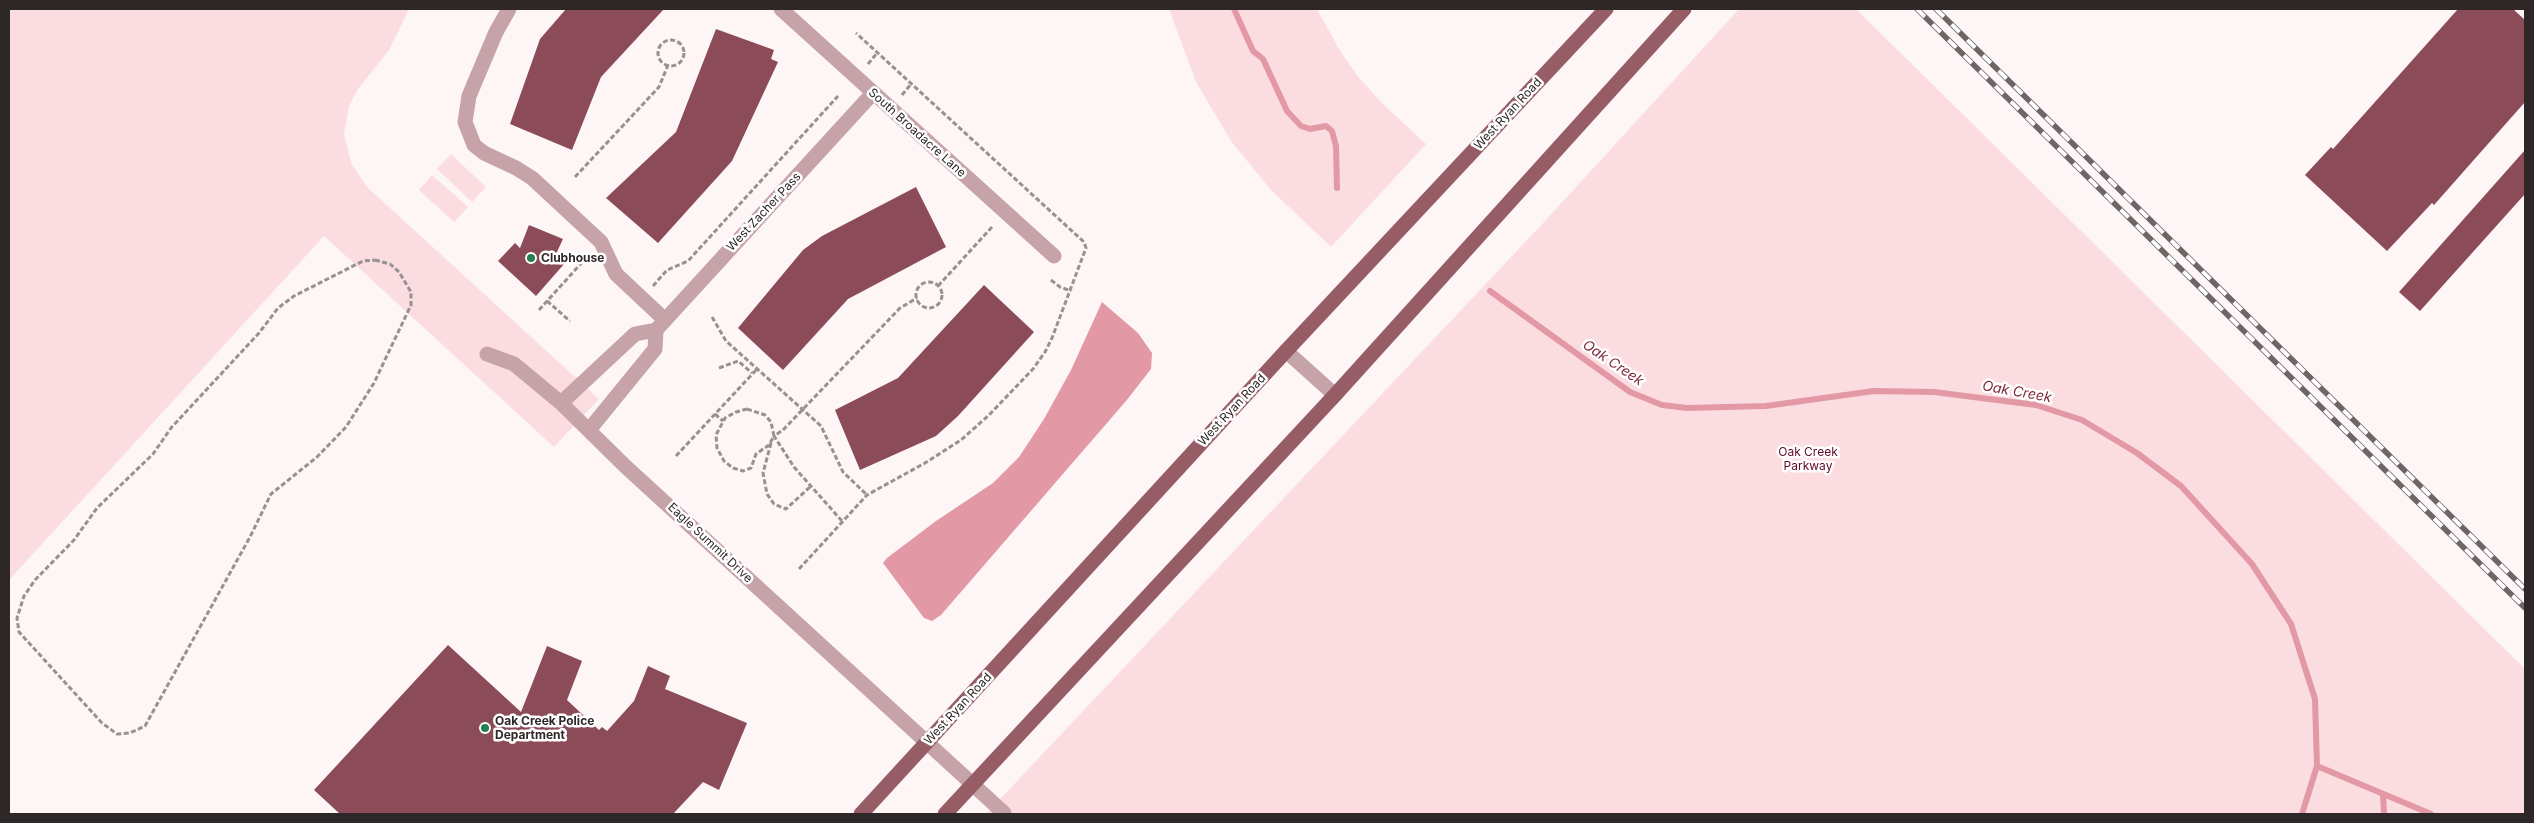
<!DOCTYPE html>
<html>
<head>
<meta charset="utf-8">
<style>
	body { margin:0 }
	#map { position:relative; width:2534px; height:823px; overflow:hidden; background:#fdf5f6; font-family:Inter,sans-serif }
	canvas { display:block }
	.frame { position:absolute; inset:0; border:10px solid #2e2728; pointer-events:none }
</style>
</head>
<body>
<div id="map">
<canvas width="2534" height="823"></canvas>
<div class="frame"></div>
</div>
<script>
const ctx = document.querySelector('canvas').getContext('2d');
ctx.lineJoin = 'round';
function paint(path, color) {
  ctx.fillStyle = color;
  ctx.fill(path, 'evenodd');
}
function shape(rows) {
  const path = new Path2D();
  for (const r of rows) {
    if (r.length === 3) {
      path.moveTo(r[0] + r[2], r[1]);
      path.arc(r[0], r[1], r[2], 0, 2 * Math.PI);
      continue;
    }
    path.moveTo(r[0], r[1]);
    for (let i = 2; i < r.length; i += 2) path.lineTo(r[i], r[i + 1]);
  }
  return path;
}
function trace(path, color, width, dash) {
  ctx.strokeStyle = color;
  ctx.lineWidth = width;
  ctx.lineCap = dash ? 'butt' : 'round';
  ctx.setLineDash(dash || []);
  ctx.stroke(path);
}
function drawText(font, color, halo, rows, align = 'center') {
  ctx.font = font + ' Inter,sans-serif';
  ctx.lineWidth = 5;
  ctx.setLineDash([]);
  ctx.textBaseline = 'middle';
  ctx.strokeStyle = halo;
  ctx.fillStyle = color;
  for (const [text, x, y, turn = 0] of rows) {
    ctx.save();
    ctx.translate(x, y);
    ctx.rotate((+turn || 0) * Math.PI / 180);
    ctx.textAlign = isNaN(turn) ? turn : align;
    if (halo) ctx.strokeText(text, 0, 0);
    ctx.fillText(text, 0, 0);
    ctx.restore();
  }
}
paint(shape([
	[9,9,409,9,389,50,358,89,349,106,344,134,351,163,367,187,599,399,554,447,324,236,9,580],
	[1169,9,1317,9,1340,51,1359,78,1385,106,1426,144,1331,247,1271,190,1231,141,1196,82],
	[1739,9,1856,9,2525,669,2525,814,986,814,1545,221],
	[451,154,486,187,472,202,437,169],
	[432,175,468,207,454,222,419,190]
]), '#fbdde1');
paint(shape([
	[1102,302,1138,333,1152,353,1151,369,1126,401,941,615,932,621,924,618,883,563,887,558,936,521,993,483,1019,457,1044,419,1071,370]
]), '#e399a5');
trace(shape([
	[1234,9,1253,51,1263,59,1287,111,1301,126,1310,129,1326,126,1332,131,1336,146,1337,188],
	[1490,291,1630,392,1662,405,1687,408,1766,406,1874,391,1934,392,2036,405,2082,420,2137,453,2181,486,2252,564,2291,624,2315,699,2317,766,2302,814],
	[2317,766,2431,814],
	[2383,794,2384,814]
]), '#e399a5', 6);
paint(shape([
	[566,9,664,9,601,77,572,150,510,124,540,39],
	[2458,9,2513,9,2525,20,2525,102,2434,205,2432,203,2387,251,2305,175,2331,147,2333,149],
	[716,29,774,50,771,59,778,62,732,161,658,243,606,198,676,132],
	[2525,150,2525,194,2420,311,2399,292],
	[916,187,946,247,848,299,783,370,738,328,803,250,822,236],
	[529,225,563,239,556,254,565,263,536,296,498,261,515,243,520,248],
	[984,285,1034,332,958,416,936,436,860,470,835,410,898,378],
	[448,645,521,712,547,646,582,661,567,700,599,730,602,727,607,731,634,701,648,666,670,676,665,689,747,723,719,790,703,782,673,814,340,814,314,790]
]), '#8c4b58');
trace(shape([
	[671,53,13],
	[868,64,877,53],
	[902,95,911,84],
	[575,177,659,87,668,65],
	[375,260,390,264,399,272,411,292,411,305,374,383,346,427,317,457,271,494,250,537,145,726,130,733,117,734,102,723,19,632,17,618,24,596,35,580,74,540,97,508,153,454,171,428,259,333,278,308,294,296,363,261,375,260],
	[1051,280,1060,287,1071,291],
	[929,295,13],
	[653,286,667,270,688,261,838,96],
	[938,286,992,227],
	[547,301,570,321],
	[539,310,586,258],
	[712,317,726,341,821,426,843,472,867,495],
	[719,368,738,361,752,373],
	[747,409,765,415,771,422,774,436,769,445,756,454,751,468,743,471,733,468,724,461,717,448,716,435,725,418,736,412,747,409],
	[715,414,723,421],
	[771,443,763,473,767,494,774,504,786,509,811,486],
	[676,456,757,369],
	[842,521,794,467,774,436,783,430,900,308,917,298],
	[799,569,867,495,925,463,961,440,988,416,1033,369,1045,352,1052,338,1086,248,1084,242,856,33]
]), '#989091', 3, [5, 2.5]);
trace(shape([
	[509,9,496,32,469,96,465,122,474,145,484,153,516,168,532,178,601,242,616,274,665,320],
	[781,9,1054,256],
	[656,330,873,93],
	[1286,351,1335,395],
	[487,354,514,364,561,403,625,466,1004,813],
	[561,403,635,334,656,330,655,349,589,430]
]), '#c5a3a8', 15);
trace(shape([
	[861,814,1286,351,1606,9],
	[945,814,1335,395,1684,9]
]), '#965d67', 15);
const rail = shape([
	[1917,9,2525,608],
	[1936,9,2525,589]
]);
trace(rail, '#6d6667', 5.5);
trace(rail, '#fff', 4, [11]);
for (const [x, y, r, color] of [
	[531,258,5,"#257f55"],
	[485,728,5,"#257f55"]
]) {
  const dot = new Path2D();
  dot.arc(x, y, r, 0, 2 * Math.PI);
  ctx.fillStyle = color;
  ctx.fill(dot);
  trace(dot, '#fff', 2);
}
drawText('12px', '#2e2728', '#fff', [
	["West Ryan Road",1508,114,-47],
	["South Broadacre Lane",917,133,42],
	["West Zacher Pass",764,212,-47],
	["West Ryan Road",1232,410,-47],
	["Eagle Summit Drive",710,543,43],
	["West Ryan Road",958,709,-47]
]);
drawText('bold 12px', '#2e2728', '#fff', [
	["Clubhouse",541,258],
	["Oak Creek Police",495,721],
	["Department",495,735]
], 'left');
drawText('12px', '#610a27', '#fff', [
	["Oak Creek",1808,452],
	["Parkway",1808,466]
]);
drawText('italic 14px', '#802a40', '#fff', [
	["Oak Creek",1613,363,34],
	["Oak Creek",2017,392,10]
]);
</script>
</body>
</html>
